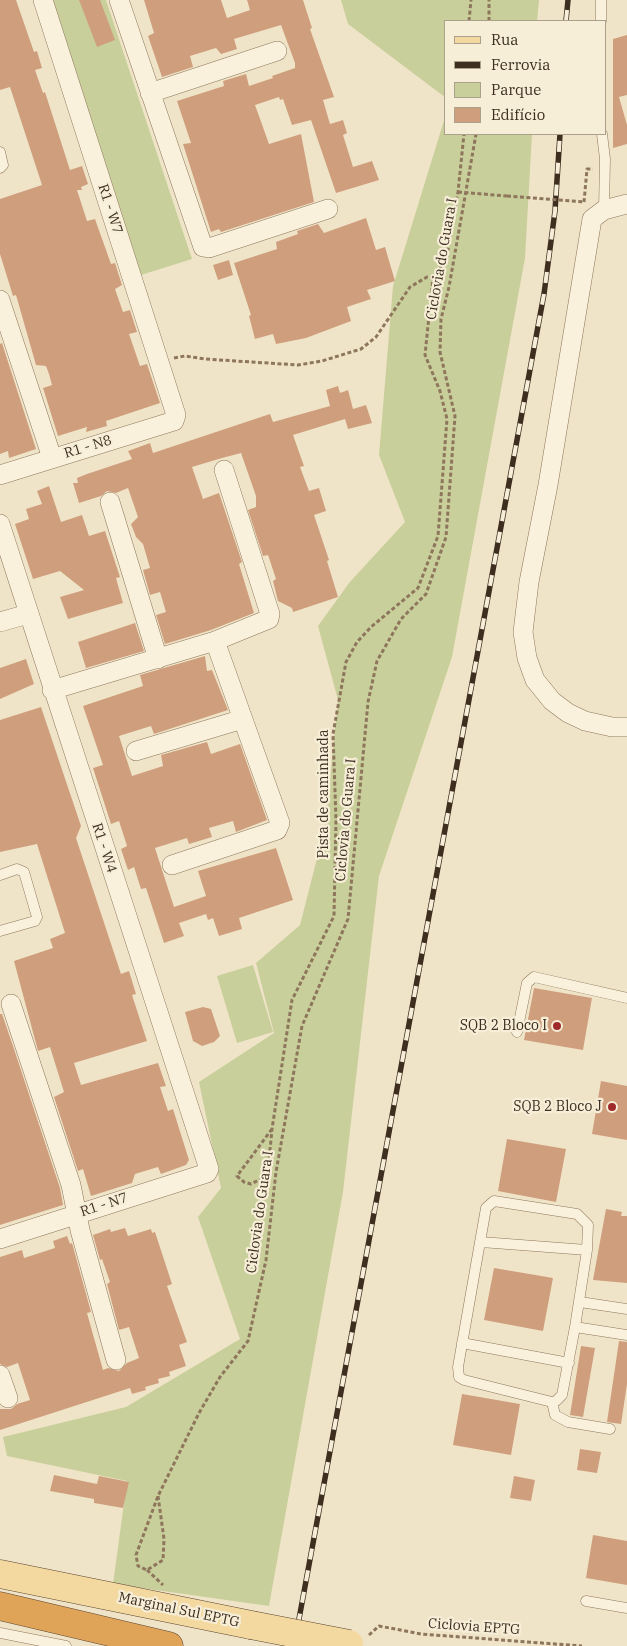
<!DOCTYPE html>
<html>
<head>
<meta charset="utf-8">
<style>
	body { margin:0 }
	#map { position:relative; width:627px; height:1646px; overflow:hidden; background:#f0e4c8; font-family:"IBM Plex Serif",serif }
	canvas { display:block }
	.legend { position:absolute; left:444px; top:20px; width:162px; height:115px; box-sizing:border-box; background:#f7eed8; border:1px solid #ada18e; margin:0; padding:6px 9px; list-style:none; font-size:15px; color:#3d2e20 }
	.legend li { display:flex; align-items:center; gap:10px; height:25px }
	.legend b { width:25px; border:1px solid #ada18e }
</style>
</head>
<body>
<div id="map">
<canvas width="627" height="1646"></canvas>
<ul class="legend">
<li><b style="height:6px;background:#f3d9a0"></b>Rua</li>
<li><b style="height:6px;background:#3d2e20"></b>Ferrovia</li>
<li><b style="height:14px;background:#c9cf9b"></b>Parque</li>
<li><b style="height:14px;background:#cf9f7d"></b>Edifício</li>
</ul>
</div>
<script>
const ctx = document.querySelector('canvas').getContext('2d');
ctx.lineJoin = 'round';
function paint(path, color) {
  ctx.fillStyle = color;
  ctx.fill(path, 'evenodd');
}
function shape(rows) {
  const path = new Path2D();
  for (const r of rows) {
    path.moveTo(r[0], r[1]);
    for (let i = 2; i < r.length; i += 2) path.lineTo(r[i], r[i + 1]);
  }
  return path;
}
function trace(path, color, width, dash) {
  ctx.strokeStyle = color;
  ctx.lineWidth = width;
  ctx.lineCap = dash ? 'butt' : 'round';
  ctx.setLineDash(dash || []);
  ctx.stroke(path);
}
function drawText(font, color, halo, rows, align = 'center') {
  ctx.font = font + ' "IBM Plex Serif",serif';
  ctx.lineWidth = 4.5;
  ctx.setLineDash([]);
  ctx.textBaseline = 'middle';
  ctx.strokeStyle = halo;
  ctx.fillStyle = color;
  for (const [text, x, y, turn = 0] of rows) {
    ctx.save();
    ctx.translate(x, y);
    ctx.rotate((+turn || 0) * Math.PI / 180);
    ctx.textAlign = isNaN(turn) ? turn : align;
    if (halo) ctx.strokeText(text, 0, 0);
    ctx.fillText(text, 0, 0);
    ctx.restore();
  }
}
paint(shape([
	[51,0,106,0,192,259,141,275],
	[341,0,539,0,537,21,446,21,446,98,348,24],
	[446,114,446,134,532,134,525,258,452,657,379,876,343,1192,269,1606,113,1584,127,1481,7,1456,3,1437,126,1407,240,1339,198,1217,221,1188,199,1082,274,1033,256,963,300,925,325,827,338,700,318,626,349,583,405,522,379,455,393,286],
	[253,965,273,1032,237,1043,217,976]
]), '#c9cf9b');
paint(shape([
	[0,0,16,0,34,52,37,51,42,68,35,70,43,93,45,92,70,170,82,166,88,184,81,187,82,190,77,190,87,221,95,219,111,264,115,263,122,285,115,289,123,312,130,310,137,332,129,334,140,366,147,364,160,403,106,421,107,426,86,432,87,427,58,436,43,388,52,385,49,374,46,366,36,365,16,295,13,296,0,254,0,199,42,185,10,87,0,90],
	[79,0,100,0,115,40,97,47],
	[144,0,221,0,227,18,250,10,247,0,303,0,312,28,310,29,334,97,323,100,330,124,343,120,347,133,343,135,353,167,372,161,379,180,336,193,311,120,292,125,283,99,280,100,279,97,255,105,269,144,301,134,314,202,221,232,219,229,211,232,183,144,191,143,177,101,224,86,223,81,246,74,249,86,273,78,272,76,295,68,295,63,281,25,234,39,237,49,221,54,216,48,190,56,193,67,162,77,148,36,154,33],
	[627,35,627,95,619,97,627,125,627,144,613,148,613,39],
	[366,218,376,250,385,247,395,281,367,290,371,299,347,307,351,321,306,338,276,344,273,334,255,339,249,316,251,315,234,263,277,249,276,242,298,234,297,231,318,224,324,233],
	[229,260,233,275,218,280,213,265],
	[2,343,36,449,9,458,8,451,0,454,0,344],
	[338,386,340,393,348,390,353,409,366,405,372,423,348,429,345,419,293,435,304,466,300,467,309,491,319,488,326,511,314,515,329,560,327,561,338,597,293,612,292,608,278,601,273,581,276,579,268,555,263,556,248,510,256,507,256,496,241,453,222,458,192,467,203,499,219,493,242,562,239,564,254,613,211,630,165,644,156,615,166,612,160,592,150,595,143,570,150,568,143,544,136,537,131,524,138,517,128,488,116,493,107,491,101,496,79,503,73,483,78,483,77,478,87,474,132,459,128,451,150,443,153,453,270,414,273,422,330,406,326,390],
	[49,486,61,522,82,515,89,536,105,531,120,577,116,578,123,603,68,619,60,597,84,590,60,571,33,579,15,524,29,519,26,509,42,504,37,491],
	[135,623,144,651,86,668,78,642],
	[205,656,207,671,212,670,228,710,154,734,151,726,119,736,132,776,163,766,161,755,207,742,211,754,240,744,267,820,236,832,233,821,209,828,212,837,189,844,187,838,155,848,174,907,206,896,198,871,276,848,293,900,239,918,242,929,219,936,213,918,208,920,206,914,179,923,184,936,164,943,146,888,141,889,134,867,128,870,121,849,127,846,119,821,111,824,93,768,103,765,83,706,143,686,140,675],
	[26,659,34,684,0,699,0,668],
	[41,707,81,826,76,838,121,974,129,971,136,994,132,995,147,1041,74,1063,81,1085,158,1063,166,1086,160,1087,168,1111,173,1109,189,1160,186,1165,161,1174,158,1167,135,1174,132,1183,91,1196,83,1169,78,1171,54,1097,64,1092,50,1047,38,1051,14,961,53,948,50,939,65,933,37,844,0,852,0,720],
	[534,988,592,998,583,1050,524,1040],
	[203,1007,211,1009,220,1036,214,1042,202,1046,193,1041,185,1012],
	[0,1014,2,1014,12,1043,60,1188,63,1205,0,1225],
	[601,1081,627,1086,627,1140,592,1134],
	[507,1139,566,1149,556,1202,498,1191],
	[606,1209,622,1212,621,1216,627,1216,627,1283,593,1280],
	[125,1228,128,1236,151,1229,152,1233,155,1232,172,1284,167,1286,187,1342,179,1345,186,1366,169,1372,170,1376,158,1379,159,1383,145,1387,146,1390,132,1394,130,1388,0,1430,0,1409,11,1409,17,1404,30,1400,18,1363,7,1367,0,1364,0,1257,22,1250,24,1258,55,1248,53,1241,67,1236,70,1244,72,1243,91,1312,87,1313,103,1370,108,1368,119,1371,127,1363,139,1358,129,1327,119,1330,107,1284,110,1282,102,1259,100,1260,93,1235,110,1229,111,1232],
	[494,1268,553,1278,543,1331,484,1320],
	[619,1341,627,1342,627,1384,621,1424,607,1422],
	[581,1346,595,1348,583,1417,570,1415],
	[462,1394,520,1404,511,1455,453,1445],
	[580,1449,601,1452,597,1473,577,1470],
	[54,1475,97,1484,99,1476,129,1482,123,1508,94,1503,94,1499,50,1491],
	[514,1476,535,1480,531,1501,510,1498],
	[593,1535,627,1541,627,1585,586,1578]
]), '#cf9f7d');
const service = shape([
	[601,21,601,0],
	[602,134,605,159,604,210],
	[0,152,3,165,0,168],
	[0,875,17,869,24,872,37,917,35,921,0,931],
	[517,1032,527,983,534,977,627,998],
	[494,1201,577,1214,588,1225,587,1250,575,1327,562,1395,556,1401,552,1402,464,1380,459,1377,458,1367,486,1208,494,1201],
	[481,1242,587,1250],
	[580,1302,627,1309],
	[575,1327,627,1335],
	[462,1343,569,1363],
	[552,1402,555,1415,568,1422,610,1429],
	[586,1601,627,1608],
	[0,1633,66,1646]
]);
const minor = shape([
	[119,0,203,247,209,248,328,209],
	[150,93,277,51],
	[627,204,604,210,592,219,548,485,529,582,523,632,527,658,535,680,552,701,568,713,585,721,612,727,627,727],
	[0,300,52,458],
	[0,475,174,421,176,415,43,0],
	[110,502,158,659],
	[0,524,209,1169,207,1173,0,1239],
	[0,622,28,614],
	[52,690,215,641,269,619,270,614,224,470],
	[136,751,243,719],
	[172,865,277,830,280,823,215,641],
	[11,1004,71,1185,80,1230,116,1360],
	[0,1375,8,1398]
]);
const primary = shape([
	[0,1574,251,1625]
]);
const motorway = shape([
	[0,1606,169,1646]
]);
trace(service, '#8d765c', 11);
trace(minor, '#8d765c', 20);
trace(primary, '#5b4430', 29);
trace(motorway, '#5b4430', 29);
trace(shape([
	[469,21,471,0],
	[489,21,489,0],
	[458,192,507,196],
	[584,202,587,169,593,169],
	[174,358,185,356,205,359,298,365,322,361,361,349,376,337,410,287,427,277,433,277],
	[272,1129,237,1176,244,1182,251,1184,261,1179,268,1171,272,1129,292,1000,334,916,336,820,333,734,346,662,357,642,371,627,418,588,438,536,447,419,440,391,425,355,433,277,446,261,458,192,464,134],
	[158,1496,164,1539,163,1560,147,1570,138,1566,136,1555,158,1496,199,1413,220,1377,248,1341,266,1260,276,1172,302,1026,348,919,368,702,377,661,401,619,426,594,446,537,455,416,440,352,441,319,449,287,476,134],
	[147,1570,163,1585],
	[369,1635,379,1626,421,1634,582,1646]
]), '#8d765c', 3, [4, 2.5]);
trace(service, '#faf1dc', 10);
trace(minor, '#faf1dc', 19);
trace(primary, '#f3d9a0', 28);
trace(motorway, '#e0a458', 28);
const rail = shape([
	[566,21,568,0],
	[294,1646,544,294,555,211,560,134]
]);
trace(rail, '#3d2e20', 5.5);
trace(rail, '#f7eed8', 4, [11]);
const primaryBridge = shape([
	[251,1625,349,1644]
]);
trace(primaryBridge, '#5b4430', 29, []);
trace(shape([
	[507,196,584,202]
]), '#8d765c', 3, [4, 2.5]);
trace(primaryBridge, '#f3d9a0', 28);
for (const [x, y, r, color] of [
	[557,1026,5,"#9e2a2b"],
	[612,1107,5,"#9e2a2b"]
]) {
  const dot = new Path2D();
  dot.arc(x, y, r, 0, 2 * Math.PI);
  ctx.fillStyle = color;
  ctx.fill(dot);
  trace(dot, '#f7eed8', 2);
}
drawText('14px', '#3d2e20', '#f7eed8', [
	["R1 - W7",110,209,72],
	["Ciclovia do Guara I",442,259,-80],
	["R1 - N8",88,447,-17],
	["Pista de caminhada",324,794,-90],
	["Ciclovia do Guara I",346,820,-85],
	["R1 - W4",104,848,72],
	["R1 - N7",104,1205,-18],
	["Ciclovia do Guara I",260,1212,-82],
	["Marginal Sul EPTG",179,1610,12],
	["Ciclovia EPTG",474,1627,4]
]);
drawText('14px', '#3d2e20', '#f7eed8', [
	["SQB 2 Bloco I",547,1026],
	["SQB 2 Bloco J",602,1107]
], 'right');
</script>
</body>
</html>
